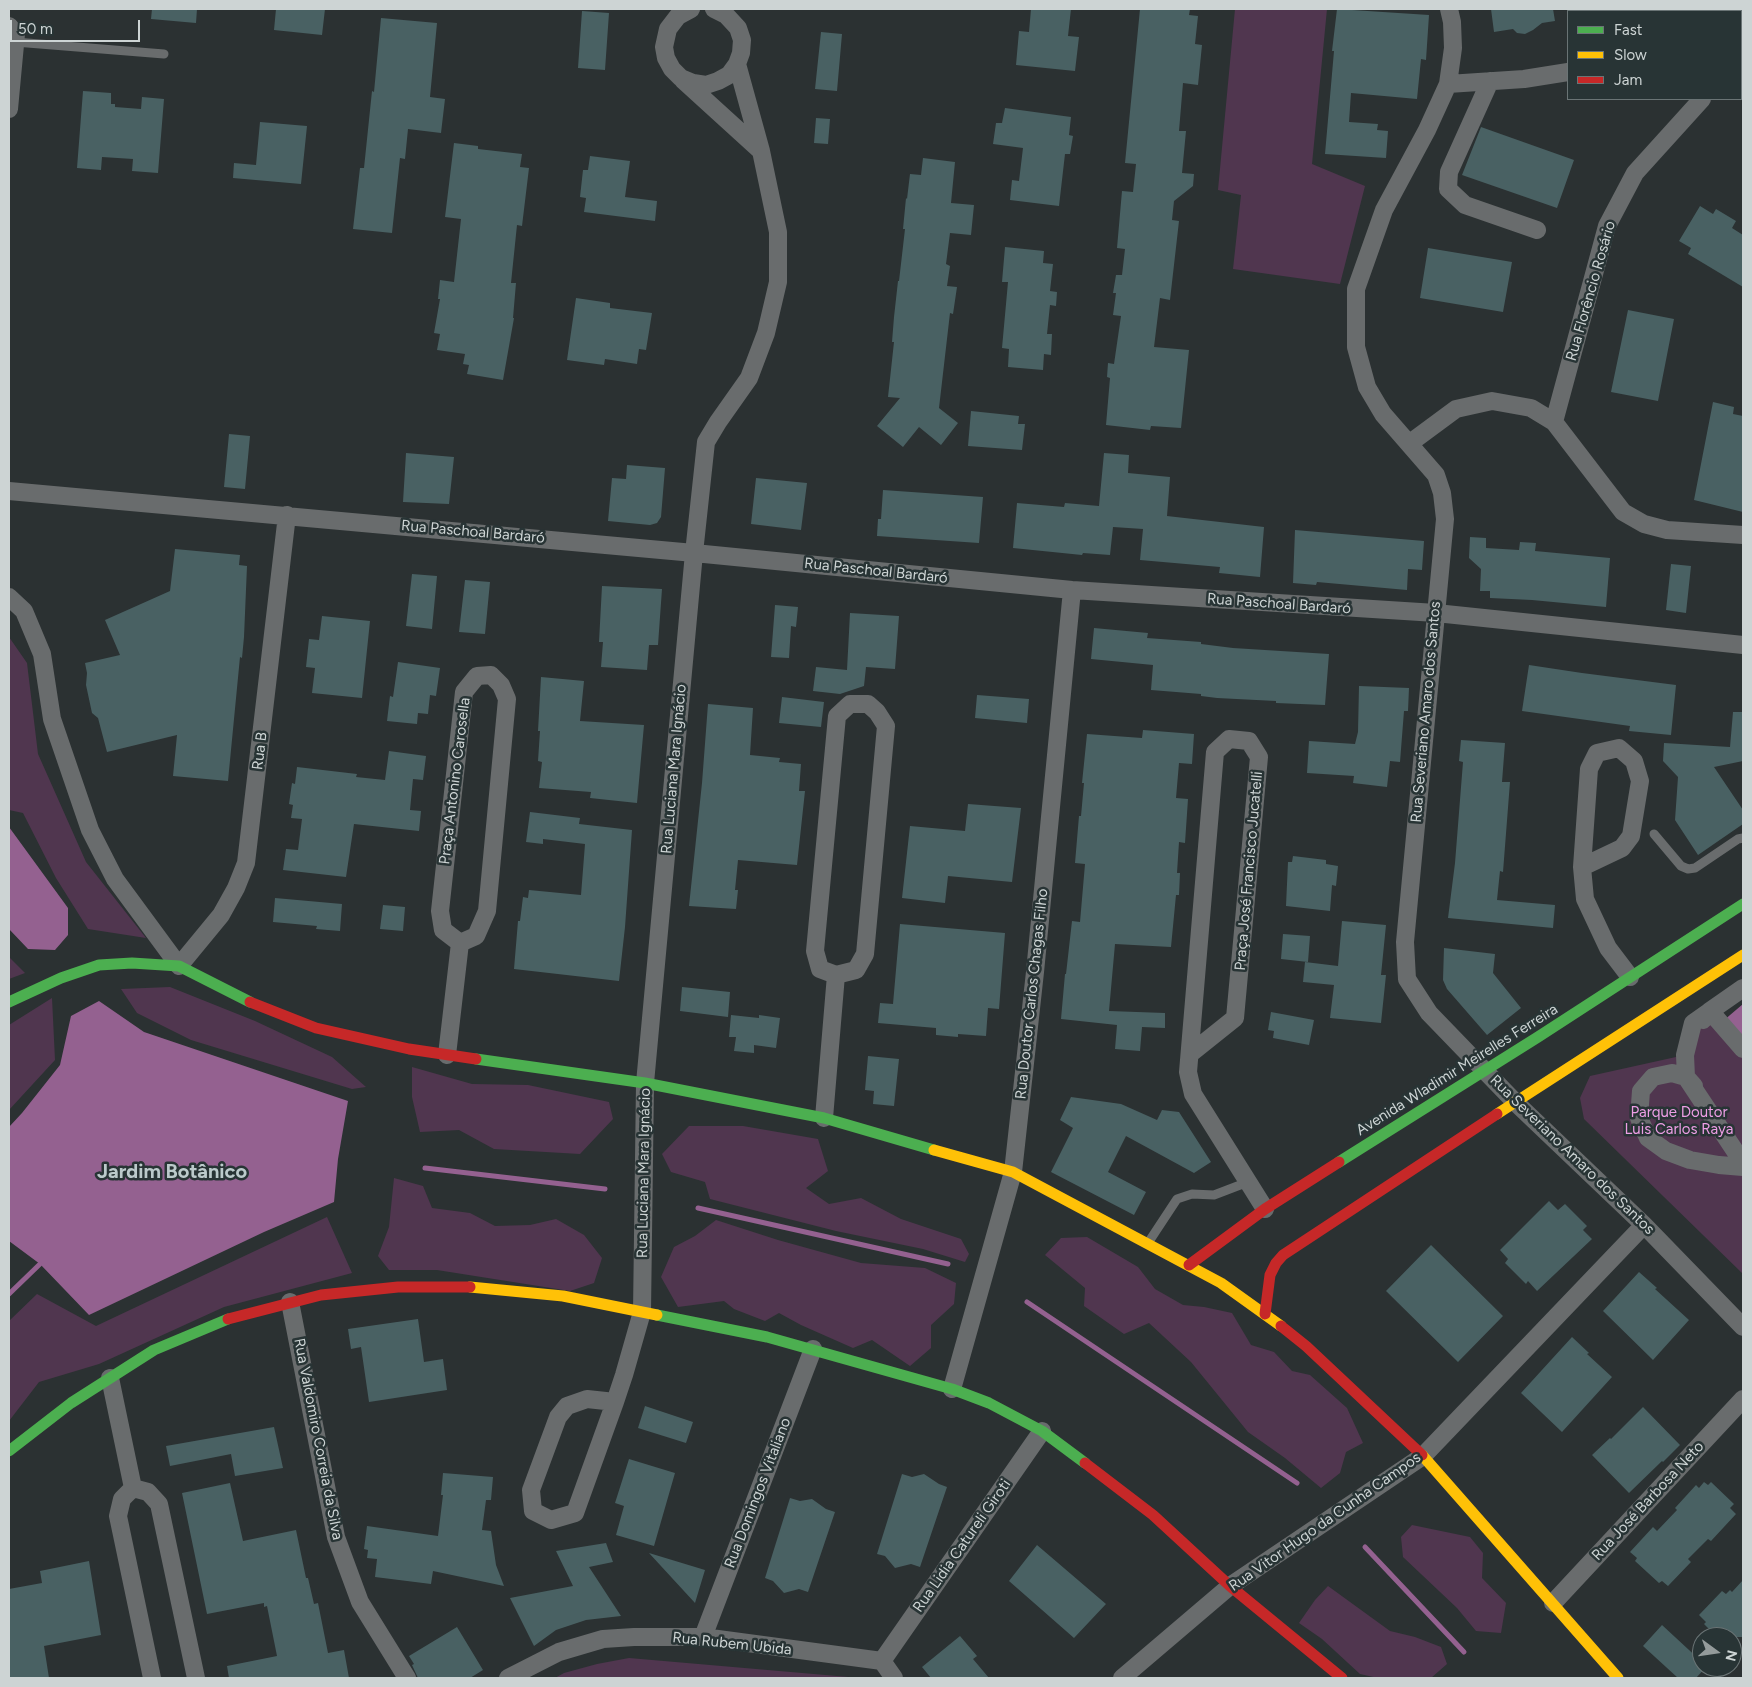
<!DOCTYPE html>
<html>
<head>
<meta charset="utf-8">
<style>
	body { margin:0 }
	#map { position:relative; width:1752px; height:1687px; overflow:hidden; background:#2b3132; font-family:Figtree,sans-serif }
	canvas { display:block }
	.frame { position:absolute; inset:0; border:10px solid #cdd4d4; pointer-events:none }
	.legend { position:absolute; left:1567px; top:10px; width:175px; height:90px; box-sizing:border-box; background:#283435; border:1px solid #6a7475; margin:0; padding:6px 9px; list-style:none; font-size:15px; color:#cdd4d4 }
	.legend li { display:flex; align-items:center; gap:10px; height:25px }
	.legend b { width:25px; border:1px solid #6a7475 }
	.north { position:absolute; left:1692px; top:1627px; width:50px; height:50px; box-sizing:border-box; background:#283435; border:1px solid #6a7475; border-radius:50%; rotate:104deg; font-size:14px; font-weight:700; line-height:20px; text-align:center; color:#cdd4d4 }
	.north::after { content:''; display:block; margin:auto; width:18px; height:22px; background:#949b9b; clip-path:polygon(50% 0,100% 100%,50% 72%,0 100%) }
	.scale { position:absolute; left:10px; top:20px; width:130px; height:22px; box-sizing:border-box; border:2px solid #cdd4d4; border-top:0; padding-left:6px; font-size:15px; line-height:18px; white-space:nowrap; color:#cdd4d4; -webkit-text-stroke:4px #283435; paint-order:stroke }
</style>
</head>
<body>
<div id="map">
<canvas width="1752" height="1687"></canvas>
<div class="frame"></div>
<ul class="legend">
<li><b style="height:6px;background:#4caf50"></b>Fast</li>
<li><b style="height:6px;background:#ffc107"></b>Slow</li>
<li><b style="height:6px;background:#c62828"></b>Jam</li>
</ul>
<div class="north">N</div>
<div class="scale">50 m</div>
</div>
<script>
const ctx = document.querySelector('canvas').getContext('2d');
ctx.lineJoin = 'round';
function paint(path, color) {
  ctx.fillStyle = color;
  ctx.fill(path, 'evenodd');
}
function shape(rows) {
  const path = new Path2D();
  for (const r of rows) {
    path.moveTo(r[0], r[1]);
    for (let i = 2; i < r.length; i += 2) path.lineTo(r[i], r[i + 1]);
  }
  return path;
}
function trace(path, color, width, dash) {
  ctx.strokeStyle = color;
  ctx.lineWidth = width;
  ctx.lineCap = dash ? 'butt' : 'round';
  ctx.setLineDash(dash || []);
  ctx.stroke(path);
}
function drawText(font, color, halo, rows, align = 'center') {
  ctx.font = font + ' Figtree,sans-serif';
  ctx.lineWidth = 5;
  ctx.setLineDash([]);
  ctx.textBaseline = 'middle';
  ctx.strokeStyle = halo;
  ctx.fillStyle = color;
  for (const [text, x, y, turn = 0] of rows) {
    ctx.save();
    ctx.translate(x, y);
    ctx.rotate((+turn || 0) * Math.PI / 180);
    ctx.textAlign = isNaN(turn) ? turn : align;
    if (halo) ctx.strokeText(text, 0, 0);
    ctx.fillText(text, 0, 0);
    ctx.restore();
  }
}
paint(shape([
	[1235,9,1327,9,1312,164,1365,186,1340,284,1233,269,1241,195,1218,190],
	[9,637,27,663,38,754,86,862,146,938,88,929,56,878,23,813,9,810],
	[9,957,25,973,9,979],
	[170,987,255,1021,332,1057,366,1087,352,1089,191,1040,137,1013,121,989],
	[52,998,55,1060,9,1110,9,1025],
	[1743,1009,1743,1274,1584,1119,1580,1098,1590,1076,1685,1055,1710,1011,1723,1025],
	[412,1067,472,1084,528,1085,609,1102,613,1119,580,1154,494,1149,459,1130,420,1132,412,1097],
	[689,1126,743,1126,818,1139,828,1171,806,1188,829,1204,861,1198,901,1219,961,1239,969,1254,965,1262,923,1249,836,1231,710,1199,705,1182,671,1172,662,1154],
	[394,1178,423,1186,432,1208,470,1213,495,1226,530,1225,556,1219,584,1235,602,1258,594,1283,570,1291,437,1270,389,1270,378,1256,389,1227],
	[327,1217,352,1273,224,1307,99,1364,39,1382,9,1421,9,1321,37,1294,96,1326],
	[716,1220,778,1240,861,1263,925,1268,956,1283,954,1304,931,1325,931,1348,910,1366,872,1340,853,1348,801,1325,779,1313,765,1321,734,1309,724,1301,678,1307,661,1277,674,1247,695,1236],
	[1087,1237,1138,1267,1155,1289,1183,1305,1204,1307,1232,1313,1251,1345,1274,1352,1292,1371,1310,1375,1347,1408,1363,1443,1346,1452,1340,1473,1321,1488,1285,1458,1248,1432,1191,1362,1149,1323,1124,1334,1084,1306,1085,1288,1045,1255,1061,1238],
	[1412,1525,1470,1537,1483,1553,1482,1578,1506,1603,1501,1633,1476,1631,1457,1608,1403,1557,1401,1537],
	[1328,1586,1390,1631,1415,1637,1441,1647,1447,1664,1431,1678,1378,1678,1360,1674,1322,1639,1299,1623,1315,1600],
	[629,1658,860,1678,861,1678,555,1678,564,1673,597,1664]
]), '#50364f');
paint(shape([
	[9,827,68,908,68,935,55,950,28,949,9,929],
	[99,1001,144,1032,348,1101,338,1159,334,1202,264,1232,89,1315,40,1264,9,1241,9,1127,22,1113,60,1065,71,1016],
	[1743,1004,1743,1042,1723,1021]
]), '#946190');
trace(shape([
	[425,1168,605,1189],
	[698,1208,948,1264],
	[9,1294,40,1264],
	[1027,1302,1297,1483],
	[1365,1547,1464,1652]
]), '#946190', 5);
paint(shape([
	[152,9,197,9,196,23,151,19],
	[276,9,325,9,322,35,274,30],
	[1031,9,1071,9,1068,36,1079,37,1075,71,1016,65,1019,31,1029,32],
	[1140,9,1190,9,1189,15,1198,16,1195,44,1202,45,1198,85,1183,83,1179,131,1186,131,1182,173,1194,174,1193,186,1174,201,1172,220,1179,221,1170,300,1160,298,1154,347,1189,350,1181,428,1151,426,1150,430,1106,425,1110,378,1107,377,1108,363,1114,364,1121,316,1113,315,1116,293,1113,293,1116,275,1122,275,1125,249,1117,248,1122,191,1133,192,1136,164,1125,163],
	[1337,9,1429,15,1426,60,1421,59,1417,99,1351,93,1349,122,1378,124,1377,130,1388,131,1386,158,1325,154,1334,51,1332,51],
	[1491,9,1553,9,1555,21,1542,23,1533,30,1525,34,1517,33,1513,29,1494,32],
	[582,11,609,13,605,70,578,68],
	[381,18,437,23,430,97,445,99,441,133,408,129,405,159,400,158,392,233,353,229,360,168,364,168,372,91,374,92],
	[821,32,842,34,837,91,815,89],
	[83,91,111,93,111,104,115,104,115,107,141,109,142,97,164,99,158,173,132,171,133,159,102,157,101,170,77,168],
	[1005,108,1071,117,1069,135,1073,136,1070,154,1065,154,1059,206,1010,200,1012,180,1019,181,1023,148,993,144,996,123,1002,123],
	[816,118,830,119,828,144,814,143],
	[260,122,307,126,301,184,233,178,234,163,256,165],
	[1481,127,1574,160,1557,208,1462,175],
	[454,143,478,146,478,149,522,154,520,167,529,168,522,226,517,225,511,283,516,283,513,318,514,318,503,380,467,374,469,365,463,364,465,354,437,350,440,334,434,333,440,299,438,299,440,280,454,282,461,219,445,217],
	[590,156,630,161,625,197,657,201,655,221,584,212,586,198,580,197,583,170,588,170],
	[923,158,955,162,951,203,974,205,971,235,950,233,946,264,950,266,947,286,957,287,953,314,950,313,939,408,958,423,941,445,919,427,903,447,877,426,900,398,888,397,894,342,892,342,894,317,898,281,899,281,905,229,903,229,906,198,907,199,910,174,921,175],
	[1700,206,1713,214,1716,209,1736,221,1732,228,1743,235,1743,287,1688,254,1691,248,1679,241],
	[1005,247,1044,251,1043,263,1053,264,1050,291,1057,292,1056,306,1050,305,1047,334,1052,334,1051,355,1044,354,1043,370,1008,367,1009,349,1002,348,1008,282,1002,282],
	[1428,248,1512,262,1503,312,1420,298],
	[576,298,610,303,610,308,652,313,646,350,639,349,637,364,605,359,604,365,567,360],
	[1628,310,1674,319,1658,401,1611,392],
	[1713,402,1734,407,1733,414,1743,416,1743,512,1694,500],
	[971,411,1019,416,1018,424,1025,424,1022,450,968,446],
	[229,434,250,436,245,489,224,487],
	[406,453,454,457,449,504,403,502],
	[1104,453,1129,455,1128,473,1170,477,1167,516,1264,527,1260,577,1219,573,1220,567,1140,560,1143,529,1113,527,1110,555,1083,553,1082,555,1013,548,1017,503,1064,507,1065,503,1099,506],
	[627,465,665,468,661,517,657,523,650,525,608,521,612,478,626,479],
	[756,478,807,483,801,530,751,524],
	[883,490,983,497,979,543,877,536,878,519,881,519],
	[1295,530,1424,541,1422,570,1408,569,1407,590,1317,582,1316,585,1293,583],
	[1470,537,1486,538,1486,548,1519,550,1520,542,1536,543,1535,551,1610,558,1606,607,1532,600,1490,598,1490,591,1480,591,1481,569,1469,558],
	[175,549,240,555,239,565,247,566,244,637,242,658,240,657,228,781,173,776,177,735,107,752,98,718,92,713,86,685,87,673,85,663,120,655,105,620,170,591],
	[1671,564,1691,566,1686,613,1666,610],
	[412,574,437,576,432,629,406,626],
	[465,580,490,582,485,634,459,632],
	[602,586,662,589,658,645,649,645,647,670,601,667,603,642,599,642],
	[775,605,798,607,796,627,791,626,789,658,771,657],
	[850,613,899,616,895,669,866,667,864,686,840,694,813,691,816,667,847,670],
	[322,616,370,621,362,698,312,693,315,668,306,667,309,639,319,640],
	[1094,628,1148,633,1147,638,1201,642,1201,644,1233,648,1329,654,1325,705,1276,703,1276,701,1217,698,1201,696,1201,694,1151,690,1153,665,1091,659],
	[398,662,440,668,436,696,430,695,428,714,418,713,417,724,387,721,390,696,393,697],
	[1529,665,1582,673,1676,685,1671,735,1629,731,1630,726,1522,711],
	[541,677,584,681,580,721,644,725,637,803,590,798,591,792,539,788,542,762,538,761,540,731,538,731],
	[1359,686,1409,688,1408,711,1404,711,1400,762,1390,761,1387,787,1353,783,1354,776,1307,773,1309,741,1355,744,1358,732],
	[977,695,1029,699,1027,723,975,718],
	[782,697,824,702,821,727,779,723],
	[708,704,753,708,750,755,780,758,779,762,801,764,799,791,805,791,797,865,738,860,735,890,738,890,736,909,689,906,702,783],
	[1733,712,1743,712,1743,761,1714,767,1743,810,1743,824,1698,855,1675,820,1678,777,1663,761,1664,743,1730,747],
	[1143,730,1194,734,1192,764,1179,763,1176,798,1188,799,1185,843,1179,842,1177,873,1180,873,1179,895,1176,895,1171,947,1115,944,1109,1011,1165,1013,1165,1028,1142,1027,1140,1051,1115,1049,1117,1025,1061,1019,1065,974,1066,974,1072,921,1080,922,1085,864,1075,863,1079,816,1081,816,1084,783,1082,783,1087,734,1142,738],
	[1461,740,1505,743,1502,782,1510,782,1503,872,1500,871,1497,900,1555,905,1553,928,1448,918,1455,863,1463,762,1459,761],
	[389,751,426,756,423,780,413,779,410,810,421,811,419,831,354,824,346,877,283,870,286,849,298,850,302,819,291,818,293,805,289,804,292,783,295,784,297,767,357,774,356,777,385,780],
	[968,804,1021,808,1012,882,948,876,945,903,902,898,910,826,965,831],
	[530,812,580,818,579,824,632,830,625,927,619,981,514,969,518,921,520,921,523,897,528,898,529,890,581,895,585,844,543,839,543,844,526,842],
	[1293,856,1326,860,1326,864,1338,866,1336,886,1332,885,1330,911,1286,906,1288,862,1292,862],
	[275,898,342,904,340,931,316,929,317,926,273,922],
	[383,905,405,907,403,931,380,929],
	[1342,921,1386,925,1381,975,1386,975,1381,1023,1330,1018,1334,985,1303,982,1305,962,1338,966],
	[900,924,1005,933,999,1009,988,1008,986,1036,958,1034,958,1037,936,1035,936,1028,878,1023,880,1003,893,1004],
	[1283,934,1310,936,1308,962,1281,959],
	[1444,948,1495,954,1493,973,1521,1008,1487,1035,1447,989,1443,980],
	[682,987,730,992,728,1017,680,1011],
	[1271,1012,1314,1020,1309,1045,1273,1038,1274,1031,1268,1030],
	[731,1015,759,1018,759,1015,780,1018,776,1048,754,1045,754,1053,734,1051,736,1037,729,1037],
	[868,1056,899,1059,894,1106,873,1104,874,1091,865,1090],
	[1071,1097,1121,1104,1157,1120,1162,1110,1179,1112,1211,1162,1194,1173,1126,1136,1108,1172,1146,1192,1134,1215,1051,1172,1073,1128,1060,1120],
	[1549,1201,1558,1210,1565,1204,1587,1226,1583,1230,1592,1239,1537,1291,1528,1281,1526,1284,1505,1263,1508,1259,1500,1250],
	[1431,1245,1503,1316,1458,1362,1386,1291],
	[1639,1272,1657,1288,1655,1289,1689,1320,1653,1360,1603,1311],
	[418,1319,424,1362,443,1359,447,1390,369,1402,361,1347,351,1349,348,1329],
	[1572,1337,1589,1353,1587,1354,1612,1377,1562,1432,1521,1393],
	[645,1406,693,1422,686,1443,638,1428],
	[1643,1407,1680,1445,1663,1462,1662,1461,1629,1493,1592,1455,1610,1438,1611,1439],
	[274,1427,283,1468,235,1476,231,1454,170,1466,166,1446],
	[629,1459,675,1473,654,1546,616,1535,624,1506,615,1503],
	[443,1473,493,1477,491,1500,486,1500,482,1530,491,1531,496,1565,504,1586,433,1571,431,1584,375,1577,377,1559,367,1558,368,1550,364,1549,367,1526,438,1536,443,1495,441,1495],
	[902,1474,912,1477,924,1474,939,1484,947,1487,920,1567,911,1564,895,1568,885,1556,877,1554],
	[1704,1482,1708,1485,1711,1482,1734,1504,1730,1508,1736,1514,1711,1541,1708,1539,1688,1559,1691,1562,1668,1586,1662,1581,1659,1583,1635,1561,1637,1558,1630,1552,1653,1527,1657,1531,1677,1510,1675,1508,1696,1485,1699,1488],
	[230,1483,243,1541,296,1530,306,1578,308,1578,314,1604,318,1603,328,1653,344,1650,349,1678,229,1678,227,1666,277,1656,267,1606,264,1607,264,1603,207,1614,182,1493],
	[790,1498,800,1501,812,1499,826,1509,835,1512,808,1592,799,1589,784,1593,773,1581,765,1578],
	[606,1543,613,1562,589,1567,621,1616,586,1620,556,1630,534,1646,510,1598,573,1586,556,1551],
	[1037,1545,1106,1604,1074,1638,1009,1581],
	[649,1553,705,1570,695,1603],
	[89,1561,101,1635,44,1646,49,1678,9,1678,9,1589,42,1583,40,1571],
	[1743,1580,1743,1637,1717,1637,1704,1624,1706,1622,1699,1615,1722,1591,1726,1594,1730,1590,1732,1592],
	[1662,1625,1702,1662,1702,1667,1706,1667,1696,1678,1678,1678,1643,1646],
	[457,1627,483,1670,470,1678,418,1678,412,1665,414,1664,409,1656],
	[960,1636,977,1656,973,1659,989,1678,931,1678,922,1667]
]), '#496163');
trace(shape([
	[15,42,164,54],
	[1654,834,1681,866,1688,869,1695,868,1738,839,1743,838],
	[1148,1243,1177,1199,1192,1194,1214,1195,1248,1182]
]), '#696c6d', 9);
trace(shape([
	[691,9,678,16,668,29,664,47,666,58,672,69,681,78,693,83,706,85,718,81,729,75,737,64,741,53,742,40,738,28,726,15,714,9],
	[1449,9,1452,22,1453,48,1448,84,1427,130,1384,210,1356,289,1356,347,1367,387,1383,414,1436,475,1442,493,1445,519,1405,942,1407,979,1429,1013,1515,1102,1644,1225,1743,1327],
	[9,26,16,34,9,109],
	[1741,58,1743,56],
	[683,80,761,151],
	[1490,81,1449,172,1448,189,1465,205,1537,230],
	[1448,84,1524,79,1568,72],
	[1554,422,1607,226,1635,173,1702,99],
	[1410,443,1456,409,1492,401,1531,408,1554,422,1623,512,1644,524,1667,530,1743,535],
	[9,491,694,553,1072,590,1436,613,1743,645],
	[9,597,24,611,42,654,52,719,90,830,115,879,179,966,221,915,236,888,246,863,287,515],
	[491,675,501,685,507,699,487,911,476,936,460,943,443,930,440,911,464,692,477,676,491,675],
	[850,704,868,704,877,712,886,726,865,954,856,970,836,975,820,969,815,951,837,716,850,704],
	[1582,867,1622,848,1631,836,1640,781,1634,761,1619,748,1597,753,1589,769,1582,867,1585,899,1608,948,1630,977],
	[1703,1020,1710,1011,1743,988],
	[1190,1054,1235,1018,1259,757,1249,741,1229,739,1215,752,1188,1072,1193,1094,1265,1209],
	[447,1055,460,943],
	[1694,1086,1686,1077,1685,1055,1693,1023,1710,1011,1743,1049],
	[824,1118,836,975],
	[1743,1163,1686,1077,1672,1073,1653,1077,1641,1091,1639,1118,1648,1138,1666,1151,1690,1160,1719,1165,1743,1167],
	[290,1302,336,1537,360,1602,407,1678],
	[110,1378,133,1488],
	[952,1389,1013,1172,1035,972,1072,590],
	[615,1402,587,1399,567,1406,558,1417,531,1490,533,1511,551,1520,575,1513,615,1402,624,1375,642,1312,645,1083,694,553,706,442,718,422,749,378,766,333,778,282,778,232,761,151,737,64],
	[133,1488,148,1492,159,1504,196,1678],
	[133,1488,122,1499,118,1516,152,1678],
	[1553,1603,1743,1399],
	[703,1637,813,1349],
	[882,1661,1042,1431],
	[508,1678,559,1652,603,1639,634,1637,703,1637,882,1661,894,1678],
	[1122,1678,1230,1586,1423,1456,1644,1225]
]), '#696c6d', 18);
trace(shape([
	[9,1002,61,978,99,965,132,963,179,966,250,1002],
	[476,1059,645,1083,824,1118,934,1150],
	[1339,1162,1538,1037,1743,904],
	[657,1315,767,1337,952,1389,989,1403,1042,1431,1085,1463],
	[9,1451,71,1403,154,1350,228,1319]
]), '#4caf50', 11);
trace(shape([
	[1497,1114,1743,955],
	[934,1150,1013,1172,1221,1283,1281,1326],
	[470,1287,563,1296,657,1315],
	[1422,1455,1618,1678]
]), '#ffc107', 11);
trace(shape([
	[250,1002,316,1028,409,1049,476,1059],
	[1189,1265,1265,1209,1339,1162],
	[1265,1314,1270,1275,1276,1263,1283,1255,1497,1114],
	[228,1319,321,1295,398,1287,470,1287],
	[1281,1326,1306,1346,1422,1455],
	[1085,1463,1153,1515,1230,1586,1342,1678]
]), '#c62828', 11);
drawText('15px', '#cdd4d4', '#283435', [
	["Rua Florêncio Rosário",1591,291,-74],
	["Rua Paschoal Bardaró",473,532,5],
	["Rua Paschoal Bardaró",876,571,6],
	["Rua Paschoal Bardaró",1279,604,4],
	["Rua Severiano Amaro dos Santos",1426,712,-85],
	["Rua B",260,751,-83],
	["Rua Luciana Mara Ignácio",674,769,-85],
	["Praça Antonino Carosella",455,781,-83],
	["Praça José Francisco Jucatelli",1249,871,-85],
	["Rua Doutor Carlos Chagas Filho",1032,994,-84],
	["Avenida Wladimir Meirelles Ferreira",1457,1070,-32],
	["Rua Severiano Amaro dos Santos",1572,1155,44],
	["Rua Luciana Mara Ignácio",644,1173,-89],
	["Rua Valdomiro Correia da Silva",318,1439,79],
	["Rua Domingos Vitaliano",758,1493,-69],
	["Rua José Barbosa Neto",1648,1501,-47],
	["Rua Vitor Hugo da Cunha Campos",1325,1522,-35],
	["Rua Lidia Catureli Giroti",962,1546,-55],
	["Rua Rubem Ubida",732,1644,6]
]);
drawText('15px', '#ed9ee5', '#283435', [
	["Parque Doutor",1679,1113],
	["Luis Carlos Raya",1679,1130]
]);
drawText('bold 20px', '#bccacb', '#283435', [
	["Jardim Botânico",172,1172]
]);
</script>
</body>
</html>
